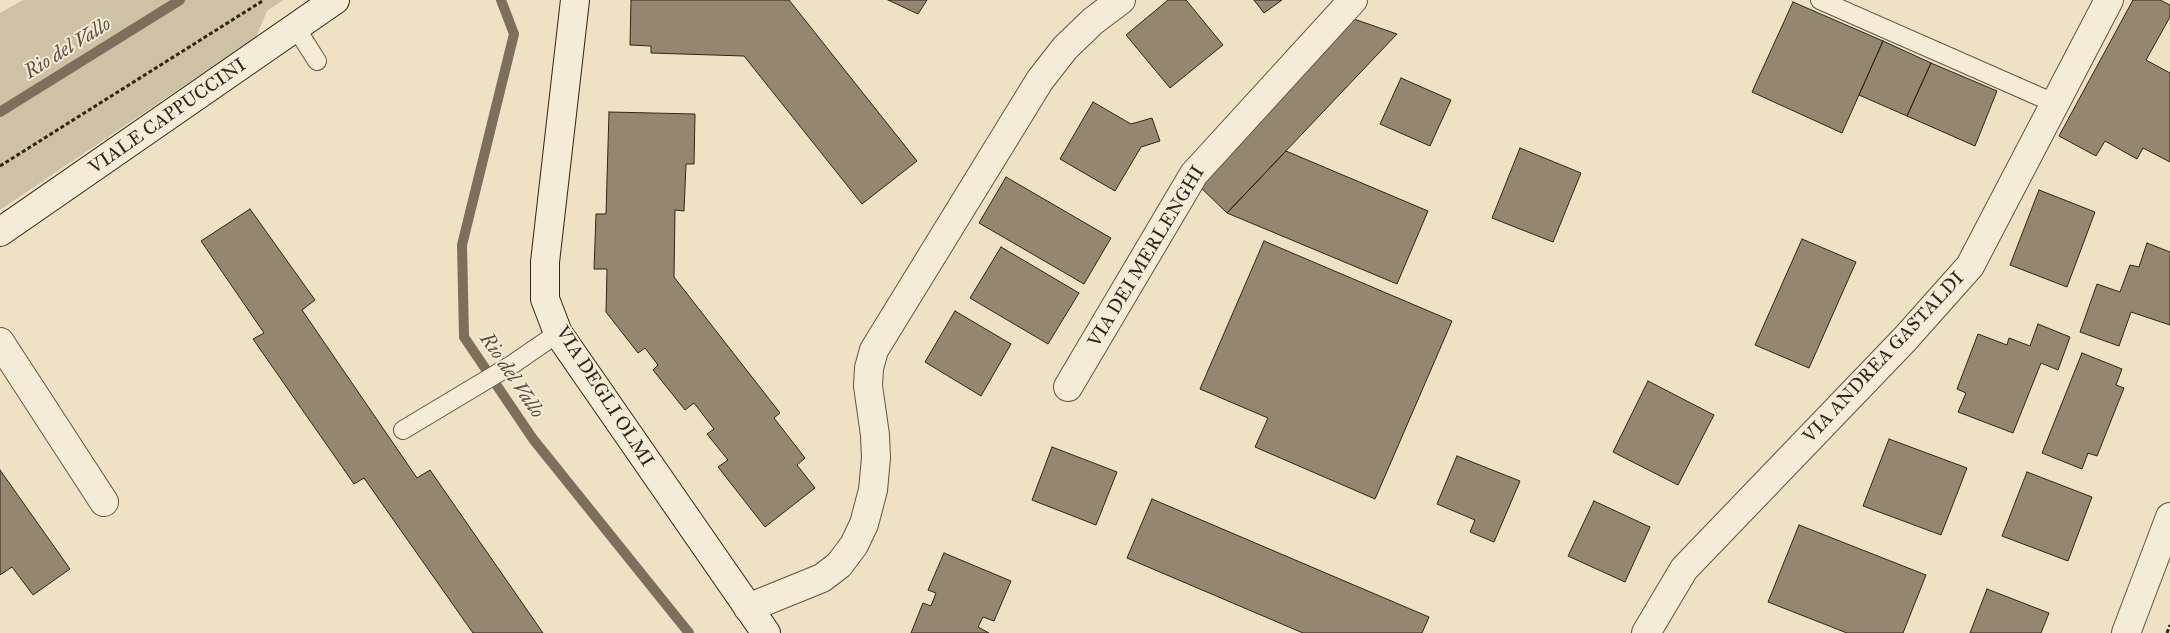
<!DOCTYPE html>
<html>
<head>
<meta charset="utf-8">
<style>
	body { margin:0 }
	canvas { display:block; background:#efe1c3 }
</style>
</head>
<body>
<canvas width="2170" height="633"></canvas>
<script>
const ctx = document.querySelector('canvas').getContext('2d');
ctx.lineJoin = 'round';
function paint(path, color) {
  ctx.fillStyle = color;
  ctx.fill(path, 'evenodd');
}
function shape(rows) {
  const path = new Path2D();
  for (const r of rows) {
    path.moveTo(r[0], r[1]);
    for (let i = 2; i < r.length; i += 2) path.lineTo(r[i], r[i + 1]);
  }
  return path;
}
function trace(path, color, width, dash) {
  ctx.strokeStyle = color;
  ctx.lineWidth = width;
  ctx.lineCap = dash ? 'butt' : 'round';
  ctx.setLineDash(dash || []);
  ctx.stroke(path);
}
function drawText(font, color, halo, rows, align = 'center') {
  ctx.font = font + ' "IM FELL Great Primer",serif';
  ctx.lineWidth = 4;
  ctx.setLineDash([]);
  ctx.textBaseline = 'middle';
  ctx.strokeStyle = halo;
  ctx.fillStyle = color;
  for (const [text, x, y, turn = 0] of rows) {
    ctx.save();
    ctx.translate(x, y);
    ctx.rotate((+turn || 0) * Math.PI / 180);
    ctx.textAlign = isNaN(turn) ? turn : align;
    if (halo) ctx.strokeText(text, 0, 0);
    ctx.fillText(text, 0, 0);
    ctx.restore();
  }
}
paint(shape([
	[23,0,283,0,267,11,256,37,0,210,0,13]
]), '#cfc1a6');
trace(shape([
	[501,0,514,34,462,245,464,337,533,439,689,633],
	[0,112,180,0]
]), '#7d6f5b', 10);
const building = shape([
	[631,0,789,0,917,161,862,204,744,56,651,53,651,46,630,45,631,0],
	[888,0,927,0,918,14,888,0],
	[1168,0,1186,0,1223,45,1170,88,1126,35,1168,0],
	[1254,0,1282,0,1264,13,1254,0],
	[2133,0,2160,0,2170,5,2170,17,2146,60,2170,73,2170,162,2143,148,2137,159,2105,141,2096,156,2059,136,2133,0],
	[1793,2,1883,41,1842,133,1752,92,1793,2],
	[1351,18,1397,34,1227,213,1195,182,1351,18],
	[1883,41,1931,63,1907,116,1859,95,1883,41],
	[1931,63,1997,91,1975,146,1907,116,1931,63],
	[1401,78,1451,100,1430,146,1380,124,1401,78],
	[1093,102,1131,124,1152,118,1160,141,1141,147,1115,191,1060,159,1093,102],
	[609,112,695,114,694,164,686,164,684,211,675,210,674,277,780,413,774,418,805,458,797,465,815,488,765,527,718,467,728,460,707,434,714,429,694,403,685,410,653,370,658,365,645,348,638,353,606,312,607,269,594,269,596,214,606,214,609,112],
	[1520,148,1581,173,1553,242,1492,218,1520,148],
	[1286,151,1428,211,1397,284,1227,213,1286,151],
	[1006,177,1111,238,1084,284,979,223,1006,177],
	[2039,190,2095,212,2067,287,2010,265,2039,190],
	[250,209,315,300,302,310,417,478,430,470,543,633,473,633,364,478,354,484,253,339,264,333,201,241,250,209],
	[1802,239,1856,262,1809,368,1755,345,1802,239],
	[1264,241,1452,321,1375,499,1255,447,1268,418,1200,389,1264,241],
	[2147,243,2170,252,2170,325,2131,312,2119,346,2080,332,2097,284,2120,292,2130,265,2139,267,2147,243],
	[1001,247,1079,293,1048,344,970,298,1001,247],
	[955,311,1011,344,981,396,925,362,955,311],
	[2038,324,2070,337,2058,370,2041,363,2013,433,1958,412,1966,393,1957,389,1978,334,2007,345,2009,338,2030,346,2038,324],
	[2082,353,2122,369,2116,385,2124,388,2097,456,2088,453,2082,469,2042,453,2082,353],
	[1648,381,1714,415,1678,485,1613,452,1648,381],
	[1889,439,1967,468,1941,535,1863,506,1889,439],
	[1052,447,1117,472,1096,525,1032,500,1052,447],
	[1457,456,1520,481,1494,542,1470,532,1475,520,1437,504,1457,456],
	[0,470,70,569,33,595,12,567,0,575,0,470],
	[2027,472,2092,497,2068,561,2002,536,2027,472],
	[1152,499,1429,617,1422,633,1303,633,1127,558,1152,499],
	[1594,501,1650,527,1625,582,1568,556,1594,501],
	[1799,525,1926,575,1903,633,1847,633,1768,602,1799,525],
	[944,553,1011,581,994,621,983,617,978,627,989,633,911,633,923,603,931,606,936,593,928,590,944,553],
	[1987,589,2049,613,2041,633,1970,633,1987,589]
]);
paint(building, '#948770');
trace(building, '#322517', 1);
const service = shape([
	[1820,0,2054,103],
	[296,28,317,61],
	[403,430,513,364,558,333]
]);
const minor = shape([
	[0,342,104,502],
	[1068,387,1194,174,1353,0],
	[748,608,822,578,839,565,854,545,864,524,873,490,876,458,875,435,868,386,869,368,874,350,1040,80,1065,48,1093,21,1121,0],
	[1646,633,1684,569,1905,339,1970,266,2109,0],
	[2126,633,2170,517]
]);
const secondary = shape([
	[575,0,545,262,545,299,558,333,766,633],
	[0,232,335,0]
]);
trace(service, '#615442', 20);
trace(minor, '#615442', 30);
trace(secondary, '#322517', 30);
trace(shape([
	[0,166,264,0],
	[2167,633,2170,625]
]), '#322517', 3, [4, 2.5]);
trace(service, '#f5ecd8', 18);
trace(minor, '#f5ecd8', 28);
trace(secondary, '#f5ecd8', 28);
drawText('19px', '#322517', '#f5ecd8', [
	["VIALE CAPPUCCINI",168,117,-35],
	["VIA DEI MERLENGHI",1147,257,-59],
	["VIA ANDREA GASTALDI",1884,358,-47],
	["VIA DEGLI OLMI",604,397,57]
]);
drawText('italic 20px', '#5e503f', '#f5ecd8', [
	["Rio del Vallo",68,49,-32],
	["Rio del Vallo",511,376,56]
]);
</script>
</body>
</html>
